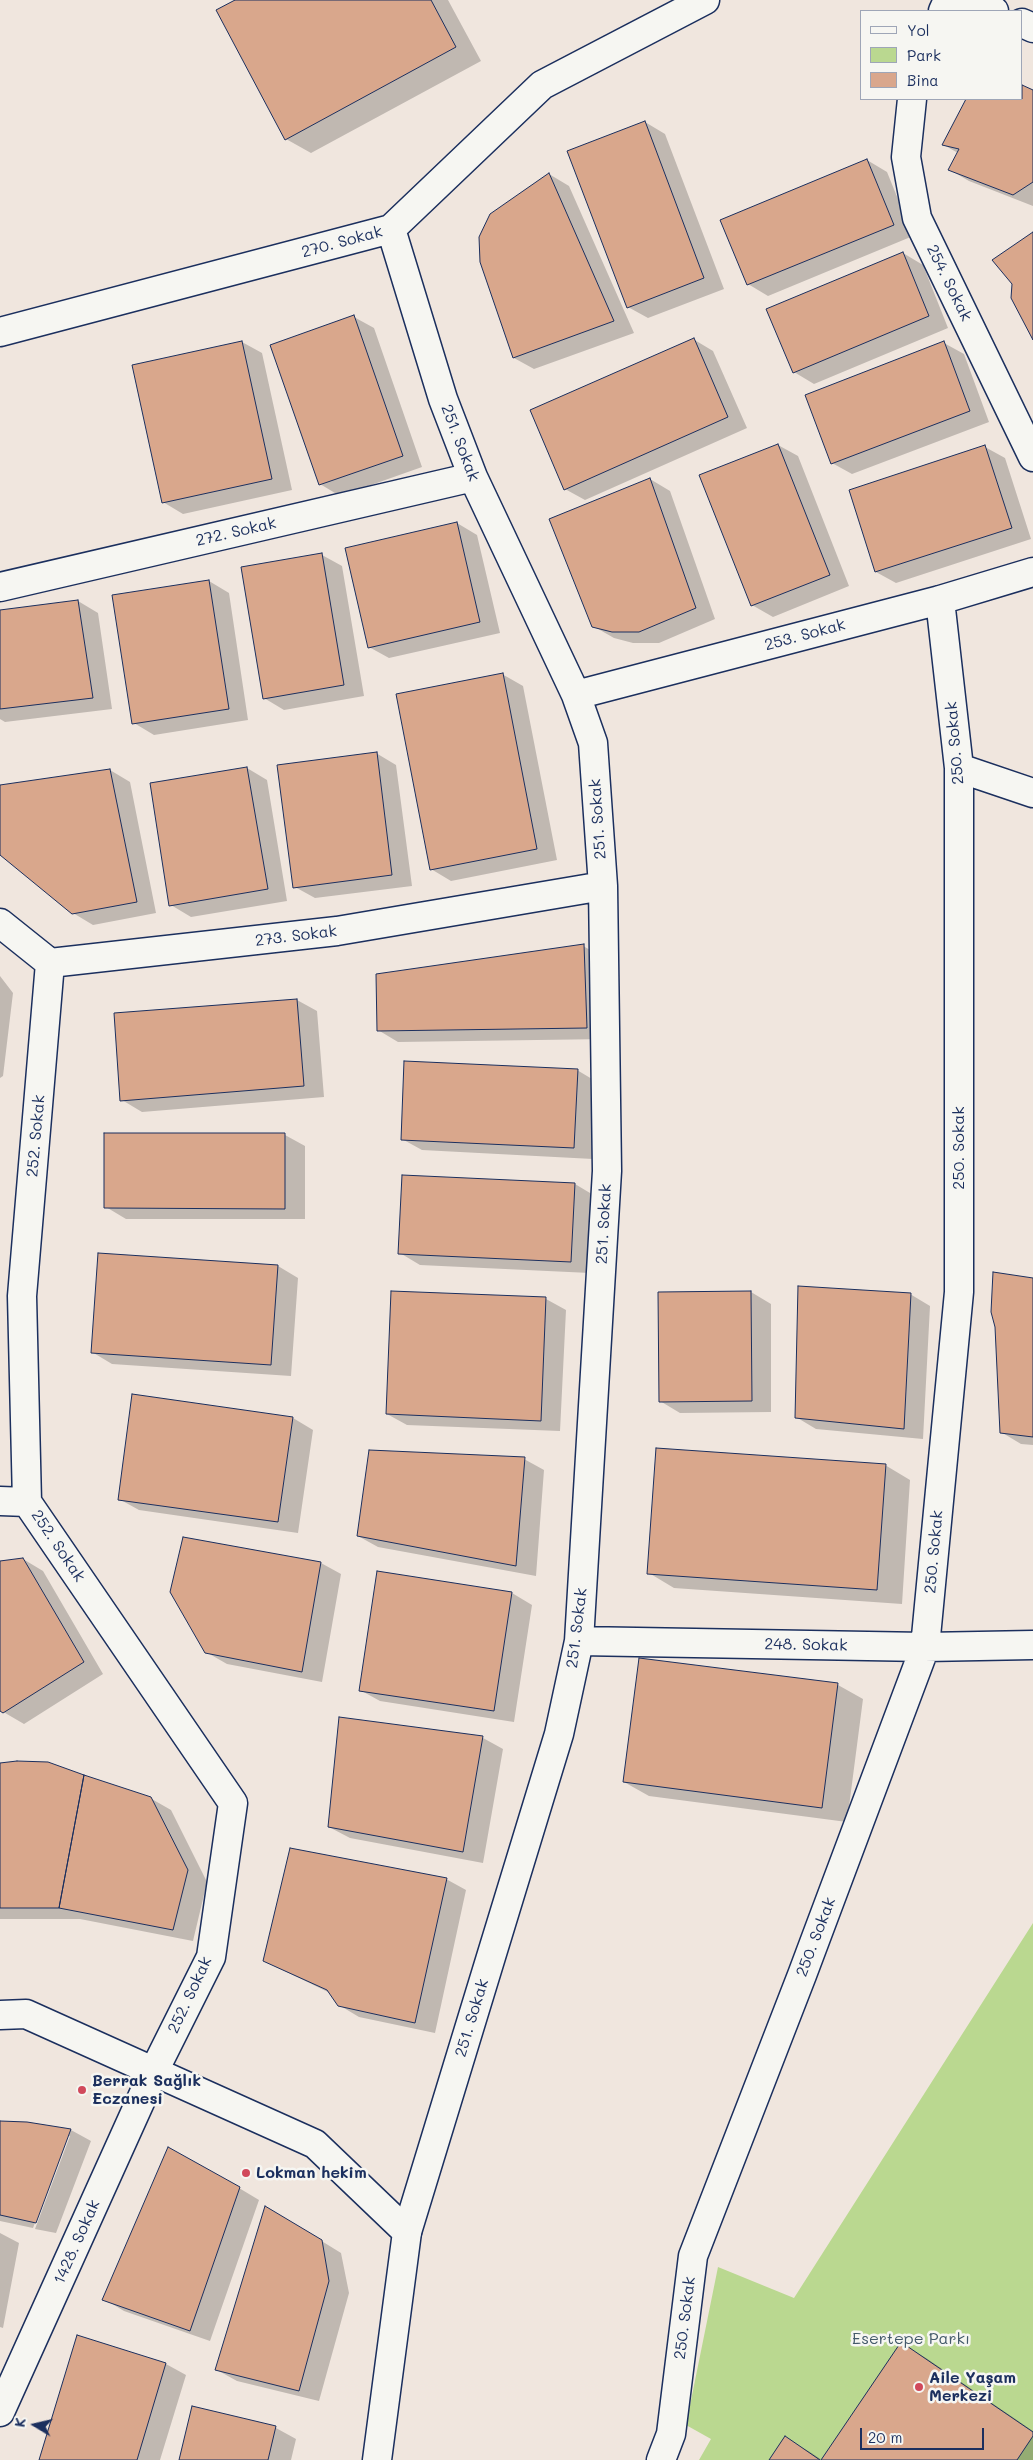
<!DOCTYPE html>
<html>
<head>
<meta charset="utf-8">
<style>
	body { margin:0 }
	#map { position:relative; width:1033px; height:2460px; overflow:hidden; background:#f0e6de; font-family:Mali,sans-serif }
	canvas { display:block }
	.legend { position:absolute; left:860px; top:10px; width:162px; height:90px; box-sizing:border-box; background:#f6f6f2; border:1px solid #9ea6b7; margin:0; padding:6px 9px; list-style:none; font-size:15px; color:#1b2f5e }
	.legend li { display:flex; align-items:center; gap:10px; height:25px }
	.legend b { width:25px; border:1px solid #9ea6b7 }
	.north { position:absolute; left:10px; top:2400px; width:50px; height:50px; -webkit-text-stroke:4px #f6f6f2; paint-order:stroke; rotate:279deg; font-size:14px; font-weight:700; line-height:20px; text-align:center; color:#1b2f5e }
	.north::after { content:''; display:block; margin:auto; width:18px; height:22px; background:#1b2f5e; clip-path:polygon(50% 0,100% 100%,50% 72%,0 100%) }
	.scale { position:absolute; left:860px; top:2428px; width:124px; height:22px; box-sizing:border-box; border:2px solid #1b2f5e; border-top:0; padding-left:6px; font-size:15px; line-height:18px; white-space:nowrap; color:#1b2f5e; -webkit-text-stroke:4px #f6f6f2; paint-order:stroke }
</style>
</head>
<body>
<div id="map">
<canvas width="1033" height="2460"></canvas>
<ul class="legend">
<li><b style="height:6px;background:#f6f6f2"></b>Yol</li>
<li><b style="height:14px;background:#bad890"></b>Park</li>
<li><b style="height:14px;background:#d9a78c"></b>Bina</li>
</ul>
<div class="north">K</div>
<div class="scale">20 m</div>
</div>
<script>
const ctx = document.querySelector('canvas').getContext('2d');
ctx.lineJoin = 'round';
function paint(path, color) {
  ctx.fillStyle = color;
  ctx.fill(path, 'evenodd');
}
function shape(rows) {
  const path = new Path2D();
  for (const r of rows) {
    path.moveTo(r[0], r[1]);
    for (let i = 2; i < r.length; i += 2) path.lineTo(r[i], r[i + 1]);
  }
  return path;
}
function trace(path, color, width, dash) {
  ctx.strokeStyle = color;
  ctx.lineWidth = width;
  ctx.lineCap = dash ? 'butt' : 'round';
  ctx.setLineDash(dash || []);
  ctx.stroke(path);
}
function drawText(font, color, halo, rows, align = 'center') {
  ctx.font = font + ' Mali,sans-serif';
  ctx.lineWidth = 5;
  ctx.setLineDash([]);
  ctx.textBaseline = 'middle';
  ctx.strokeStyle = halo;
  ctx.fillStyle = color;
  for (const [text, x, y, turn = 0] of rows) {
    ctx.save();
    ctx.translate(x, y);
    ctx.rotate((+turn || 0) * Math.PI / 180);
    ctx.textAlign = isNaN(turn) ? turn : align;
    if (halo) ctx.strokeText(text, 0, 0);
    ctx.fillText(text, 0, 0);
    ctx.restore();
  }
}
paint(shape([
	[1033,1923,1033,2460,699,2460,711,2439,686,2425,718,2267,794,2298]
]), '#bad890');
paint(shape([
	[237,0,448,0,481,61,311,153,286,139],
	[1022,87,1033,91,1033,206,969,181,950,170,958,153,944,145,967,99,1022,99],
	[645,122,665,134,724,289,648,318,628,307],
	[867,160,887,172,913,236,768,296,748,284],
	[549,174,569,186,634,333,534,369,514,358],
	[903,253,923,265,948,328,814,384,794,372],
	[354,317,374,328,422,467,340,496,320,484],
	[693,339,713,351,747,428,585,500,565,489],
	[242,342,262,353,292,490,183,514,163,502],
	[944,343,964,354,989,422,852,474,832,463],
	[778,445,798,456,849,586,773,617,752,605],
	[985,447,1005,458,1031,539,896,583,876,572],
	[650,479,670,491,715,619,659,643,633,643,614,638,593,626],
	[457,523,477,535,500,633,389,658,369,647],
	[322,555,342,566,364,696,284,710,264,698],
	[209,581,229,593,248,720,154,735,134,723],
	[78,601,98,613,112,709,5,722,0,719,0,612],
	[502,674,523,686,557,860,451,881,431,869],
	[376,753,396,765,412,886,315,898,295,887],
	[247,768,267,780,287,901,191,917,171,905,152,784],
	[110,770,130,782,156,913,93,925,73,913,0,854,0,786],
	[583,946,603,957,607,1039,398,1042,378,1030],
	[0,976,13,993,3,1076,0,1078],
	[297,1000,317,1011,324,1097,142,1112,122,1100],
	[577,1070,597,1082,593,1159,422,1150,402,1139],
	[285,1135,305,1146,305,1219,126,1219,106,1207],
	[575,1184,595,1196,590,1273,420,1265,400,1253],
	[278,1266,298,1278,291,1376,112,1364,92,1352],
	[1033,1279,1033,1445,1021,1444,1001,1432],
	[392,1292,546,1299,566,1310,560,1431,407,1425,387,1414],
	[751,1292,771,1304,771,1412,680,1413,660,1401],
	[910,1294,930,1306,923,1439,816,1429,796,1417],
	[133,1396,293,1418,313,1430,298,1533,139,1510,119,1499],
	[524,1459,544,1470,536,1576,378,1547,358,1536],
	[885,1465,910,1480,902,1604,674,1588,649,1573],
	[23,1559,43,1571,103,1674,24,1724,0,1710,0,1564],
	[321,1563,341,1574,322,1682,227,1664,206,1652],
	[512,1593,532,1605,514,1722,380,1701,360,1690],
	[640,1659,838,1685,863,1699,847,1822,649,1796,624,1782],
	[483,1738,503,1749,483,1863,350,1838,329,1827],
	[0,1765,150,1798,171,1810,207,1882,193,1941,80,1919,0,1919],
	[446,1879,466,1890,435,2033,359,2017,339,2005,330,1993,264,1961],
	[0,2122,27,2123,71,2130,91,2141,56,2233,35,2229,70,2136,67,2136,33,2228,0,2221],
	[239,2188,259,2200,210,2341,124,2311,104,2299],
	[286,2219,341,2253,349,2293,319,2401,237,2381,217,2370],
	[0,2233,19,2243,3,2328,0,2327],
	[78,2337,166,2364,186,2375,160,2460,40,2460],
	[901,2344,926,2358,1033,2431,1033,2460,822,2460],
	[193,2408,276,2428,296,2439,291,2460,181,2460],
	[785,2438,810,2452,822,2460,770,2460]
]), '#0003');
const building = shape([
	[235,0,431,0,456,47,285,140,216,10,235,0],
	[1022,85,1033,90,1033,182,1013,195,948,170,959,149,942,145,966,99,1022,99,1022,85],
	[645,121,704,278,627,308,567,151,645,121],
	[867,159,894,225,747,285,720,220,867,159],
	[549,173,614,321,513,358,480,262,479,237,490,214,549,173],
	[1033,232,1033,340,1011,298,1012,284,992,260,1033,232],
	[903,252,929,316,793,373,766,309,903,252],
	[354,315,403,456,319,485,270,345,354,315],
	[694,338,728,417,564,490,530,410,694,338],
	[242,341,272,479,162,503,132,365,242,341],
	[944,341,970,411,831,464,805,395,944,341],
	[778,444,830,575,751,606,699,475,778,444],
	[985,445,1012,528,875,572,849,490,985,445],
	[650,478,696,608,639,632,612,632,592,627,549,519,650,478],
	[457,522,480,622,368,648,345,548,457,522],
	[322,553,344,685,263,699,241,567,322,553],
	[209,580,229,709,132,724,112,595,209,580],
	[78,600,93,698,0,709,0,610,78,600],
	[503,673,537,849,430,870,396,694,503,673],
	[377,752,392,875,293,888,277,765,377,752],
	[247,767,268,889,169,906,150,783,247,767],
	[110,769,137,902,72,914,0,855,0,785,110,769],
	[584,944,587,1028,377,1031,376,974,584,944],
	[297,999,304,1086,120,1101,114,1013,297,999],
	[404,1061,578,1069,574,1148,401,1140,404,1061],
	[104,1133,285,1133,285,1209,104,1208,104,1133],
	[402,1175,575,1183,571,1262,398,1254,402,1175],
	[98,1253,278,1265,271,1365,91,1353,98,1253],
	[993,1272,1033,1278,1033,1437,1000,1433,995,1327,991,1312,993,1272],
	[798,1286,911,1293,904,1429,795,1418,798,1286],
	[391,1291,546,1297,541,1421,386,1414,391,1291],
	[751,1291,752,1401,659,1402,658,1292,751,1291],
	[132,1394,293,1417,278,1522,118,1500,132,1394],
	[656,1448,886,1464,877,1590,647,1574,656,1448],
	[369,1450,525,1457,516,1566,357,1536,369,1450],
	[183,1537,321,1562,302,1672,205,1653,170,1592,183,1537],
	[23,1558,84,1662,3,1713,0,1711,0,1561,23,1558],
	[377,1571,512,1592,494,1711,359,1691,377,1571],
	[639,1658,838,1683,822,1808,623,1782,639,1658],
	[339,1717,483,1736,463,1852,328,1827,339,1717],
	[17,1761,48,1762,84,1775,59,1908,0,1908,0,1763,17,1761],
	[84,1775,151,1797,188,1870,173,1930,59,1908,84,1775],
	[290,1848,447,1878,415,2023,338,2006,327,1990,263,1961,290,1848],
	[0,2121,27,2122,71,2129,36,2223,0,2215,0,2121],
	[168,2147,240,2187,190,2331,102,2300,168,2147],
	[265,2206,322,2240,329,2281,299,2391,215,2370,265,2206],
	[77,2335,166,2363,137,2460,39,2460,77,2335],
	[901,2342,1033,2432,1033,2436,1017,2460,821,2460,901,2342],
	[192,2406,276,2426,268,2460,179,2460,192,2406],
	[785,2436,820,2460,769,2460,785,2436]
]);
paint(building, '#d9a78c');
trace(building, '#1b2f5e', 1);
const street = shape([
	[968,0,994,11],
	[943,11,948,0],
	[1022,23,1033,28],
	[912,99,906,157,917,218,1033,457],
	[391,229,443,399,473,477,576,695,593,743,603,886,607,1171,579,1641,559,1734,407,2232],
	[0,332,391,229,542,85,705,0],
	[0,587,473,477],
	[576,695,940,600,1033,572],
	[959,768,1033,793],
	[0,923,50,963,337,931,603,886],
	[0,1501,27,1502],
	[579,1641,925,1647,1033,1645],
	[0,2412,154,2071,211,1957,233,1803,27,1502,22,1296,50,963],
	[661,2460,671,2434,693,2256,802,1975,925,1647,959,1292,959,768,940,600]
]);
const secondary = shape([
	[0,2015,26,2014,315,2144,407,2232,377,2460]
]);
trace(street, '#1b2f5e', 31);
trace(secondary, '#1b2f5e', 31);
trace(street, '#f6f6f2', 28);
trace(secondary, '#f6f6f2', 28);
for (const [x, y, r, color] of [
	[82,2090,5,"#d1495b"],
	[246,2173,5,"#d1495b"],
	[919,2387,5,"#d1495b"]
]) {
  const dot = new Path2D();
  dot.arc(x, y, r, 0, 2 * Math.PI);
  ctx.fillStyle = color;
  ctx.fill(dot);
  trace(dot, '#f6f6f2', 2);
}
drawText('16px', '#1b2f5e', '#f6f6f2', [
	["270. Sokak",342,242,-15],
	["254. Sokak",949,283,64],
	["251. Sokak",460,443,69],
	["272. Sokak",236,532,-13],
	["253. Sokak",805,635,-15],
	["250. Sokak",955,743,-95],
	["251. Sokak",598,819,-94],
	["273. Sokak",296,936,-7],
	["252. Sokak",36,1136,-85],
	["250. Sokak",959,1148,-90],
	["251. Sokak",604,1224,-87],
	["252. Sokak",58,1546,56],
	["250. Sokak",934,1552,-85],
	["251. Sokak",577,1628,-83],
	["248. Sokak",806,1645,1],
	["250. Sokak",816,1937,-69],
	["252. Sokak",190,1995,-65],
	["251. Sokak",472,2018,-73],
	["1428. Sokak",77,2242,-66],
	["250. Sokak",685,2318,-83]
]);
drawText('bold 16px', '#1b2f5e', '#f6f6f2', [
	["Berrak Sağlık",92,2081],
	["Eczanesi",92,2099],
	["Lokman hekim",256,2173],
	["Aile Yaşam",929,2378],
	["Merkezi",929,2396]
], 'left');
drawText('16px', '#43596a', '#f6f6f2', [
	["Esertepe Parkı",911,2339]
]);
</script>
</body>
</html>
